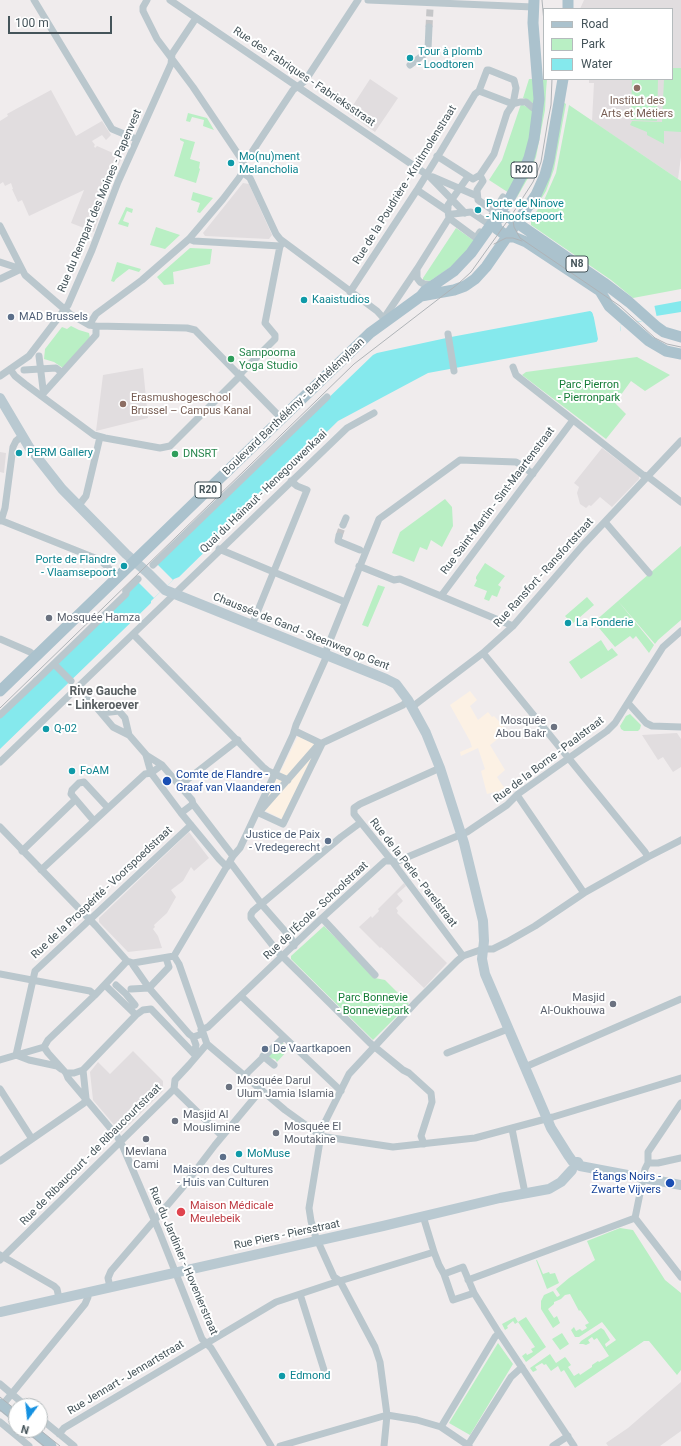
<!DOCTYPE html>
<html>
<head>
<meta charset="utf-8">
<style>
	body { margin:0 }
	#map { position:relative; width:681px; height:1446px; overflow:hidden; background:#f0eced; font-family:Roboto,sans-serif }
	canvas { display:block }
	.legend { position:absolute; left:543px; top:8px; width:130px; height:72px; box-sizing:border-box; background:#fff; border:1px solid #b5bbbd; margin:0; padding:5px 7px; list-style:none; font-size:12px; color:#45545a }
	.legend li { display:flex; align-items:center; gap:8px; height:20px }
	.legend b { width:20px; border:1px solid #b5bbbd }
	.north { position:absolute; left:8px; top:1398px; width:40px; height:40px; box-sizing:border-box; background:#fff; border:1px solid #b5bbbd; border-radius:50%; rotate:195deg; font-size:11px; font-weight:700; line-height:16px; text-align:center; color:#45545a }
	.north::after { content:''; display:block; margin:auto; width:14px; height:18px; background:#1591e1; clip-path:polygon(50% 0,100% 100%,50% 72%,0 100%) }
	.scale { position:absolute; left:8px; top:16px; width:104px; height:18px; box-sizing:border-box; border:2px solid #45545a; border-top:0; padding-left:5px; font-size:12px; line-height:14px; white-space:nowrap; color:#45545a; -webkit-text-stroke:3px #fff; paint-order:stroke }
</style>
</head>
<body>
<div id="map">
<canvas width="681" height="1446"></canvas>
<ul class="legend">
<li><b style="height:5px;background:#abc2cd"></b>Road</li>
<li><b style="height:11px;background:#b9efc4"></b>Park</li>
<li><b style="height:11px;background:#85e9ed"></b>Water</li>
</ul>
<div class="north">N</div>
<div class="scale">100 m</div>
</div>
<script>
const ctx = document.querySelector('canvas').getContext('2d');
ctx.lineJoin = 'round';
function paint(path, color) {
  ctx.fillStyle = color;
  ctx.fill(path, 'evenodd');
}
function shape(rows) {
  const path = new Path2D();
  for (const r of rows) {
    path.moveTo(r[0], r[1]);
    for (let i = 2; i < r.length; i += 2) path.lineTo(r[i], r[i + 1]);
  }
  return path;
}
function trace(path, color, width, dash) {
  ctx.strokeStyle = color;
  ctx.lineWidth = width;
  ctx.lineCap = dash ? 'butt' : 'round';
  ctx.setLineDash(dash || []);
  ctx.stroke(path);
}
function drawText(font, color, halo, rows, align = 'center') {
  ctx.font = font + ' Roboto,sans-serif';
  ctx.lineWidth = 4;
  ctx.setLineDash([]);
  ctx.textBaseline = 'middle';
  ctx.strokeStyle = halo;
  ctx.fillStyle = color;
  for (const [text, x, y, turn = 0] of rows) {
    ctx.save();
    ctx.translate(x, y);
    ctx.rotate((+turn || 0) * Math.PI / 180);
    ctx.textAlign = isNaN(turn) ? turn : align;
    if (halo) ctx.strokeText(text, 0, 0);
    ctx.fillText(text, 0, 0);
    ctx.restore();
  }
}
paint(shape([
	[470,691,477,700,470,706,478,720,488,712,492,717,494,716,508,731,490,745,505,770,497,777,503,786,509,789,499,796,498,791,487,794,481,771,485,769,478,748,461,756,460,752,472,747,470,741,450,705],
	[298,736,319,746,282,819,262,809]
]), '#fcf1e4');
paint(shape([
	[584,0,681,0,681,157,678,179,592,121,594,83,589,83,589,79,672,79,672,9,580,9],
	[370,79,398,98,375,132,348,113],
	[51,90,76,136,102,121,111,135,106,140,102,135,92,141,95,145,94,146,95,148,97,146,122,157,107,193,94,232,71,223,84,190,29,216,22,200,18,202,12,189,13,189,11,183,5,186,3,182,0,184,0,121,8,116,7,114,16,109],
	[243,183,249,184,272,235,269,239,205,236,203,233],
	[143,368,148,418,96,431,103,375],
	[602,448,639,476,639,479,612,507,600,497,591,506,589,505,586,508,580,504,577,493,579,487,574,483],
	[0,452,6,453,4,473,0,472],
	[677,733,681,739,681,767,673,772,663,757,658,760,642,735],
	[189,832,209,858,194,871,191,867,183,881,171,890,176,897,167,913,154,925,155,927,153,929,158,936,162,948,128,952,99,922,99,918],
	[404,883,406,886,397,894,403,901,396,908,398,911,397,913,447,963,424,988,381,947,380,948,359,927,371,916,372,918,379,911,378,909],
	[133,1051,163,1081,163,1091,121,1133,93,1100,90,1072,98,1062,110,1074],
	[681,1382,681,1431,660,1446,608,1446,606,1443,628,1428]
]), '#e1dddf');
paint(shape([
	[672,68,681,68,681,132,664,131,664,144,647,135,647,132,630,125,632,121,662,122,664,79,672,79],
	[529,79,534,79,535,105,530,101,523,98],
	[541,79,547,79,546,91,545,110,536,157,528,178,516,199,520,187],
	[632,79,658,79,657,121,631,120],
	[563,102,566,104,554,169,546,191,535,209,531,209],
	[521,104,531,109,533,114,528,148,509,193,489,180,502,160],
	[569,105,681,181,681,289,633,298,611,280,531,225,531,220,545,198,556,173],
	[188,113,207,118,214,130,203,126,204,120,192,117,190,122,186,121],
	[180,138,195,142,190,159,200,162,199,168,200,169,196,183,174,176,184,142,180,140],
	[193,192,213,198,200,213,197,212,200,203,191,200],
	[126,207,133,209,132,213,127,211,123,221,129,223,128,227,118,224],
	[156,227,180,235,165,249,150,245],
	[456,228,476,242,458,262,430,281,423,280,423,278],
	[190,248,212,249,210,264,173,272,174,284,164,285,157,277],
	[117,262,141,269,139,272,129,269,116,279,114,282,111,281],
	[71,326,79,330,89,333,90,338,63,368,54,362,44,359,45,349,62,327,67,329],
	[637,357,670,375,645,391,631,381,615,403,626,414,606,439,522,375,526,372],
	[445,499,452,507,453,526,442,547,431,540,427,550,420,547,414,562,392,553,400,532],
	[681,546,681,620,658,640,655,644,618,601],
	[485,563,505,576,498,585,501,587,497,597,492,595,489,601,484,599,487,591,474,586,477,580,476,579,476,577],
	[378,585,385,587,368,627,362,625],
	[587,597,594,605,572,624,565,616],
	[618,601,654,645,649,653,636,636,633,639,630,636,615,647,594,622],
	[601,640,608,651,612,648,618,655,581,679,569,662],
	[630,714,641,725,640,729,638,731,624,731,621,729,620,726,626,716],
	[324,926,375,978,385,980,409,1004,373,1040,291,959,291,956],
	[282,1042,289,1049,277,1062,275,1059,269,1058,268,1055],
	[620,1228,633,1230,665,1280,681,1293,681,1370,677,1375,649,1341,644,1341,575,1388,564,1370,561,1372,558,1366,551,1371,546,1364,544,1365,542,1363,535,1367,537,1370,533,1372,530,1368,550,1354,556,1363,565,1357,566,1358,571,1365,568,1367,574,1376,579,1373,580,1375,592,1367,592,1365,598,1361,599,1362,609,1356,597,1338,594,1340,592,1337,588,1340,590,1343,586,1345,583,1344,579,1344,581,1341,601,1328,604,1330,610,1340,605,1344,606,1347,616,1340,602,1322,579,1337,575,1337,571,1330,574,1327,576,1331,580,1329,582,1331,587,1328,585,1325,589,1323,580,1310,579,1311,570,1294,565,1295,561,1299,554,1302,554,1304,548,1309,554,1318,557,1316,560,1323,553,1328,541,1309,541,1301,544,1295,553,1291,557,1297,559,1296,560,1295,556,1289,569,1278,595,1260,587,1241],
	[536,1260,537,1260,543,1274,549,1272,550,1274,555,1273,559,1283,547,1289],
	[515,1317,518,1322,526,1317,546,1347,526,1362,522,1356,526,1353,527,1355,533,1352,531,1349,535,1347,518,1322,515,1324,513,1321,507,1326,508,1328,505,1330,502,1324],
	[562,1333,569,1344,560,1350,552,1339],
	[498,1343,513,1364,470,1435,449,1423]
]), '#b9efc4');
paint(shape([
	[681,301,681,312,656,316,654,319,620,325,621,331,596,342,428,373,338,421,179,577,174,579,151,601,151,603,0,749,0,714,373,355,377,353,451,337,590,311,592,312,594,317]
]), '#85e9ed');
paint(shape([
	[654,304,657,318,620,325,621,333,596,344,598,339,593,313,590,310,593,310,595,315],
	[156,563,173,580,154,598,137,581]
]), '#f0eced');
trace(shape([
	[429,27,430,9],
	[339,536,343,525]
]), '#c5c6c8', 7, [7, 3.5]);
trace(shape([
	[34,0,112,129,136,139],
	[170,0,426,174],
	[368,0,533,7],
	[410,65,426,53,428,49,429,27],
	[479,91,513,104],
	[513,104,520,102,526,102,538,112],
	[242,160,250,155,293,90,305,81,358,0],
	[243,173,250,178,276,234,280,239,377,311,387,322],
	[429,176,465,213],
	[433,177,477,196],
	[481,177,483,181,477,190,478,200,494,211],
	[448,208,448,205,467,178],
	[453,214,471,212,486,222],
	[492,215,503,197],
	[453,221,476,238,480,232],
	[0,226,25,275,70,314,89,325,96,326,187,328,195,330,282,419],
	[189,239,194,241,280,246,283,243],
	[0,262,15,267],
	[417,269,417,278,420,282,424,284,433,285],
	[0,279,21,269],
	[350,292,417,190,441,151,475,94,479,91,487,70,489,70,514,80,516,88,513,104,507,113,494,154,480,175,473,179,437,156],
	[384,318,417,269,449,218,448,211,417,190],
	[89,325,96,314,142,280,189,239,223,199,239,178,244,170,244,165,242,160,193,87,157,39,143,11,143,7,147,0],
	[448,334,454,371],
	[39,356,43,389],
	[513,367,516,375,643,475,647,476,681,502],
	[10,369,15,376,25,384,94,435,105,438,160,448,170,446,240,376,242,372,275,339,275,335,265,323,280,246],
	[24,370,56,368,60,371],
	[0,376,29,356,68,305,92,250,118,182,171,64,172,54,196,18],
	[41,396,96,335,96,326],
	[79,505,86,496,100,437],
	[0,520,100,560,118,577],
	[1,521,5,508,13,447,16,441,22,436],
	[605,522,649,573],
	[343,525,346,518],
	[339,536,338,541,360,550],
	[219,549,345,602],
	[153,565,327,397],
	[359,566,394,580,400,579,513,626],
	[126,591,138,579],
	[441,596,573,420],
	[252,625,307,490,297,486,291,481],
	[133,634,263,767,268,771,288,780],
	[0,639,30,652,35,656],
	[483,653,645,852,648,857],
	[80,688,113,727,129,735,149,758],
	[628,703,646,723,652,726,681,727],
	[412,707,483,653,513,626,583,545,681,441],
	[102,713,119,711,125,718,129,735],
	[0,715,36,681],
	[146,755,151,773,181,813,219,859,227,867],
	[146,755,162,765,192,800,193,804,233,856],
	[0,762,347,428,374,413],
	[440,768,360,804,354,808,354,814,392,861,463,956],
	[179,786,238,740],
	[517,795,584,893],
	[259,811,262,809,318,745,403,705,408,700],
	[257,812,283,824,322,744,295,731],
	[181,813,193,804],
	[94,821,71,794,72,790,79,783,84,782,108,808],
	[360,823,341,837,253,911,251,914,251,918,278,952,370,1043,403,1070,409,1073,431,1093,432,1102,421,1136,424,1144],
	[0,827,96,926,127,961],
	[22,851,75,800],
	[230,862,263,906,291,938,294,946],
	[41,870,145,774,151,773,162,765],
	[322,918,375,975],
	[174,956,179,964,207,1044,285,1110,321,1136,326,1137,393,1147,475,1138,553,1117,681,1078],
	[127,961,133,963,174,956,233,856,240,848,293,735,296,725,325,660,327,648,379,519,460,460,516,462,521,465,533,474],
	[133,965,149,988,189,1034,193,1037,199,1035],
	[0,974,90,991,95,995],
	[105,985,136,1015],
	[116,985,126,994,135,1005],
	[131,989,149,988,169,967,167,961],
	[241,996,341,1091],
	[201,1030,208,1027,322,918,385,861,398,861,467,832,507,805,518,794,607,731,615,723,663,647,681,631],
	[193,1037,196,1045,195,1049],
	[44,1047,48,1053,66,1073,68,1078,117,1136,123,1147,159,1231,202,1339,211,1348,271,1446],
	[44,1047,48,1040,95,995,127,961],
	[447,1053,508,1029],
	[16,1055,35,971,191,825],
	[16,1055,29,1060,57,1066,61,1069],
	[263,1056,274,1065],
	[0,1060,44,1047],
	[525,1067,681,999],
	[66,1073,74,1073,83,1070,136,1015,143,1010,151,1009,196,1056],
	[244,1076,284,1037],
	[0,1089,32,1139],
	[174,1089,222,1136],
	[681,1103,648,1152,648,1163,645,1169,635,1218,681,1277],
	[512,1129,525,1193],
	[0,1161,84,1103,86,1098,83,1070],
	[648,1163,658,1163,681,1158],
	[423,1216,434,1252,439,1265,444,1274,453,1300,474,1293,463,1267,444,1274],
	[0,1255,54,1286,57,1289,59,1298],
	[0,1260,170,1093,174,1089,175,1080,189,1065,207,1044],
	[468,1280,635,1218],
	[110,1287,108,1278,111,1271,183,1187,215,1145,261,1090],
	[474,1293,499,1333,574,1446],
	[300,1294,324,1370],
	[0,1384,26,1406],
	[0,1408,85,1304,88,1297,87,1292],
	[40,1418,74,1446],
	[0,1422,29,1446],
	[441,1427,495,1337,499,1333],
	[59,1434,64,1428,276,1302,330,1284,434,1252],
	[468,1445,511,1377,522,1367],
	[280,1446,387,1415,417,1420,441,1427,469,1446],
	[384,1446,387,1415,380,1362,375,1347,340,1281,334,1277,315,1235,311,1221,309,1208,320,1141,321,1130,349,1074,416,1002,457,961,463,956,483,949,493,949,507,942,535,926,584,893,648,857,681,840],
	[553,1446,568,1436]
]), '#bac7cd', 7);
trace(shape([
	[0,398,29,447,62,489,126,554,147,572,165,590,386,679,396,684,408,700,426,733,440,768,464,843,483,921,484,941,482,959,485,974,551,1128,568,1155,573,1162,578,1162,580,1166],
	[580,1166,681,1185],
	[0,1312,383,1226,500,1198,549,1189,561,1182,572,1170]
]), '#b9c9d1', 10);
trace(shape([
	[568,9,568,0],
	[507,237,514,237,526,242,600,291,609,306,649,341,666,351,681,354],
	[513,237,507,236,497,229,495,219,506,216,510,218,604,283,629,302,657,327,664,332,681,337],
	[421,296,454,290,465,286,475,279,486,267,536,195,545,175,549,160,563,79],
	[0,691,370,333,421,296,425,291,454,271,471,253,510,198,521,177,529,158,534,139,539,99,533,23,534,0],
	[0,1404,16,1417],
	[32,1430,51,1446]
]), '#abc2cd', 11);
trace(shape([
	[542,0,544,22],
	[512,213,514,227,520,238,620,306,655,338,667,344,681,347],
	[494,244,506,238,513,238,522,241],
	[0,708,354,364,458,284,471,272,511,216,533,182,537,173,541,162,548,120,551,105,552,79],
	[0,1397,16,1410],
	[0,1410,16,1423],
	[24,1430,44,1446],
	[40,1430,60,1446]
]), '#afb3b7', 1);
trace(shape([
	[54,664,71,681],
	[36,681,126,594,126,591]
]), '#bac7cd', 7);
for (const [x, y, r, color] of [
	[410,58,4,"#0f9aa8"],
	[637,88,4,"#8d6e63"],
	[231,163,4,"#0f9aa8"],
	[478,210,4,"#0f9aa8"],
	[304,300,4,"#0f9aa8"],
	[11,317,4,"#5c6f8a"],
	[231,359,4,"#2e9e5b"],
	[123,404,4,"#8d6e63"],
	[19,453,4,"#0f9aa8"],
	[175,454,4,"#2e9e5b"],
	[124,566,4,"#0f9aa8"],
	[49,618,4,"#6b7280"],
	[568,623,4,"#0f9aa8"],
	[554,727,4,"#6b7280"],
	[46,729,4,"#0f9aa8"],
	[72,771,4,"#0f9aa8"],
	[167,781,5,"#1a4fb4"],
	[328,841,4,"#5c6f8a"],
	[613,1004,4,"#6b7280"],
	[265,1049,4,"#5c6f8a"],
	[229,1087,4,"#6b7280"],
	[175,1121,4,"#6b7280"],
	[276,1133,4,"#6b7280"],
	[146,1139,4,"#6b7280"],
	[239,1154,4,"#0f9aa8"],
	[223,1157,4,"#5c6f8a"],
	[670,1183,5,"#1a4fb4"],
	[181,1212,5,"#e0444e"],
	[282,1376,4,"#0f9aa8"]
]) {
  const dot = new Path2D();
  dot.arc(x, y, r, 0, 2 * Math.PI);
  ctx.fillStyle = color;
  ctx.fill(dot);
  trace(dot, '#fff', 1.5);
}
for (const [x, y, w] of [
	[524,170,26],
	[577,264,22],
	[208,490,26]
]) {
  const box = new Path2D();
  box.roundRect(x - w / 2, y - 8, w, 16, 3);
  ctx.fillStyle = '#fff';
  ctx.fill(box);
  trace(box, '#45545a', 1);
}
drawText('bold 10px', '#45545a', null, [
	["R20",524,170],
	["N8",577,264],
	["R20",208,490]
]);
drawText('11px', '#0d838f', '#fff', [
	["Tour à plomb",418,52],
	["- Loodtoren",418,65],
	["Mo(nu)ment",239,157],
	["Melancholia",239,170],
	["Porte de Ninove",486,204],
	["- Ninoofsepoort",486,217],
	["Kaaistudios",312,300],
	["PERM Gallery",27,453],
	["Porte de Flandre",116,560,"right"],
	["- Vlaamsepoort",116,573,"right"],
	["La Fonderie",576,623],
	["Q-02",54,729],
	["FoAM",80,771],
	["MoMuse",247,1154],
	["Edmond",290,1376]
], 'left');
drawText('11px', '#45545a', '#fff', [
	["Rue des Fabriques - Fabrieksstraat",304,77,34],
	["Rue de la Poudrière - Kruitmolenstraat",405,185,-58],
	["Rue du Rempart des Moines - Papenvest",100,201,-67],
	["Boulevard Barthélémy - Barthélémylaan",294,407,-44],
	["Quai du Hainaut - Henegouwenkaai",264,492,-44],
	["Rue Saint-Martin - Sint-Maartenstraat",498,501,-53],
	["Rue Ransfort - Ransfortstraat",544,573,-48],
	["Chaussée de Gand - Steenweg op Gent",301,632,22],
	["Rue de la Borne - Paalstraat",549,760,-37],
	["Rue de la Perle - Parelstraat",413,873,52],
	["Rue de la Prospérité - Voorspoedstraat",102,893,-43],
	["Rue de l'École - Schoolstraat",316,911,-43],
	["Rue de Ribaucourt - de Ribaucourtstraat",91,1155,-45],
	["Rue Piers - Piersstraat",287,1235,-12],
	["Rue du Jardinier - Hovenierstraat",183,1261,67],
	["Rue Jennart - Jennartstraat",126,1378,-31]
]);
drawText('11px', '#785e54', '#fff', [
	["Institut des",637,101],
	["Arts et Métiers",637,114],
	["Erasmushogeschool",131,398,"left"],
	["Brussel – Campus Kanal",131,411,"left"]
]);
drawText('11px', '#4e5e75', '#fff', [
	["MAD Brussels",19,317],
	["Justice de Paix",320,835,"right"],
	["- Vredegerecht",320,848,"right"],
	["De Vaartkapoen",273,1049],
	["Maison des Cultures",223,1170,"center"],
	["- Huis van Culturen",223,1183,"center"]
], 'left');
drawText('11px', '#27864d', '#fff', [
	["Sampoorna",239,353],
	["Yoga Studio",239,366],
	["DNSRT",183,454]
], 'left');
drawText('11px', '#157c37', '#fff', [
	["Parc Pierron",589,385],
	["- Pierronpark",589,398],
	["Parc Bonnevie",373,998],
	["- Bonneviepark",373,1011]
]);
drawText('11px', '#5b616d', '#fff', [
	["Mosquée Hamza",57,618],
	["Mosquée",546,721,"right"],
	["Abou Bakr",546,734,"right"],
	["Masjid",605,998,"right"],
	["Al-Oukhouwa",605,1011,"right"],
	["Mosquée Darul",237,1081],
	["Ulum Jamia Islamia",237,1094],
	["Masjid Al",183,1115],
	["Mouslimine",183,1128],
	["Mosquée El",284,1127],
	["Moutakine",284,1140],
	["Mevlana",146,1152,"center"],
	["Cami",146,1165,"center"]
], 'left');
drawText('11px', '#164399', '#fff', [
	["Comte de Flandre -",176,775],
	["Graaf van Vlaanderen",176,788],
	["Étangs Noirs -",661,1177,"right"],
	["Zwarte Vijvers",661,1190,"right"]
], 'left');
drawText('11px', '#be3a42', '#fff', [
	["Maison Médicale",190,1206],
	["Meulebeik",190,1219]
], 'left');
drawText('bold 12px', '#595f62', '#fff', [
	["Rive Gauche",103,692],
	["- Linkeroever",103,706]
]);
</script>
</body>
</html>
